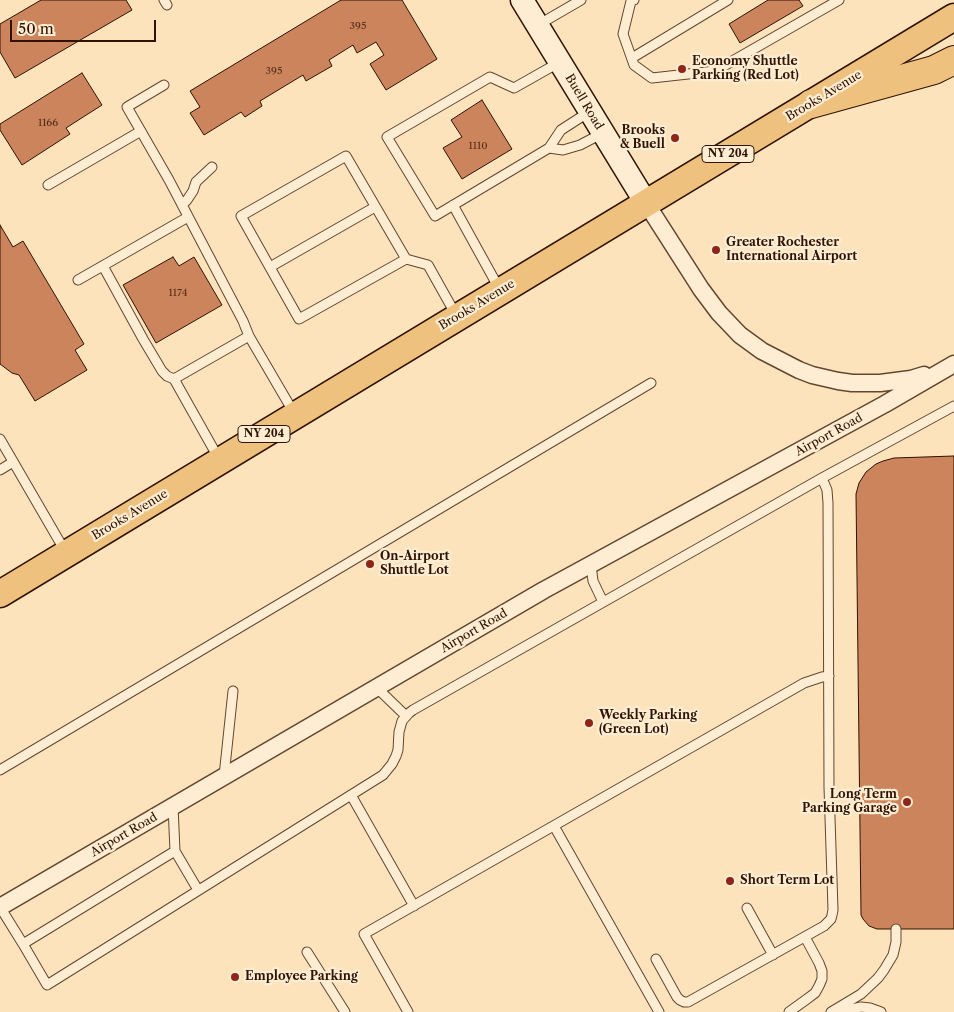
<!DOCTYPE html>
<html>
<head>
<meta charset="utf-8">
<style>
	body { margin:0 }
	#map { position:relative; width:954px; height:1012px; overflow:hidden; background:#fde3bc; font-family:"Libre Caslon Text",serif }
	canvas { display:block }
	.scale { position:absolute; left:10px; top:20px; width:146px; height:22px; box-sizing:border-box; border:2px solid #2f1200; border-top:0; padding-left:6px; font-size:15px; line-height:18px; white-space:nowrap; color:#2f1200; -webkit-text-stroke:4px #feedd3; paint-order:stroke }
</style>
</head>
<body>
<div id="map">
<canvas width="954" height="1012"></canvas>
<div class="scale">50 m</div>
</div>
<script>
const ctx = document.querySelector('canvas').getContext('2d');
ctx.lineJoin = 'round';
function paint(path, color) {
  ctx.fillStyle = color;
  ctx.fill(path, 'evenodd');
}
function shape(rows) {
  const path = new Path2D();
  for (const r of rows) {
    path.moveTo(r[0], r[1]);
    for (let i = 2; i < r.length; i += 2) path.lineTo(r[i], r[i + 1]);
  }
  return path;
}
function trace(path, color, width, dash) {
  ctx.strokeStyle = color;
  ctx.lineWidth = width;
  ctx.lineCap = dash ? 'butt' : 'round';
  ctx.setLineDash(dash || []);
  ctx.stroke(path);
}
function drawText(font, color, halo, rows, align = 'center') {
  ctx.font = font + ' "Libre Caslon Text",serif';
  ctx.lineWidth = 4.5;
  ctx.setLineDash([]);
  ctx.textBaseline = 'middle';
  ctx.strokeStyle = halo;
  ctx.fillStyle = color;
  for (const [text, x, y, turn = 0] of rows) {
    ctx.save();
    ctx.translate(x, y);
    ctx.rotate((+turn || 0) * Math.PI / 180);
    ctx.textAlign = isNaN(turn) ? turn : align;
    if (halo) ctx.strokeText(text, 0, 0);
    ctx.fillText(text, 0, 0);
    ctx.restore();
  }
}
const building = shape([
	[41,0,126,0,132,10,15,78,0,52,0,24,41,0],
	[341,0,402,0,437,59,386,90,370,64,384,55,376,42,357,53,353,45,329,60,332,66,306,81,303,75,260,101,262,106,245,117,241,112,204,135,190,113,200,107,190,91,341,0],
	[768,0,799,0,803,6,740,43,729,24,768,0],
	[82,73,102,105,66,128,70,134,22,165,0,130,0,124,82,73],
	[482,100,512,149,462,179,443,148,462,137,451,120,482,100],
	[0,225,13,247,23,241,84,344,75,350,87,370,35,401,19,375,12,373,0,364,0,225],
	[173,257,179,266,194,257,222,305,156,343,123,285,173,257],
	[954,456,954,929,877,929,869,926,863,919,861,915,856,494,859,483,866,472,876,464,883,461,894,458,954,456]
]);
paint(building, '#cc845d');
trace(building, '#2f1200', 1);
const lane = shape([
	[164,0,167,5],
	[634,0,631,1,623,34,634,65,652,78,715,71,839,0],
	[538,25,581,0],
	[632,58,728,0],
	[560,62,514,88,490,77,387,137,435,216,549,148,561,130,589,112],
	[164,85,127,107,169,180,243,321,249,336],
	[549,148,563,150,580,145,603,133],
	[48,185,141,131],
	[182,205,187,200,193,191,196,182,212,167],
	[453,205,500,290],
	[406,259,299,319,241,216,346,156,406,259,428,265,456,315],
	[103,266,143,339,162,371,167,376,174,379],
	[270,267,375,207],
	[78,280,188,217],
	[0,439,65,551],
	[219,459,174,379,249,336,294,413],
	[0,470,13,462],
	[591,565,593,581,603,602],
	[376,687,406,716],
	[0,770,651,383],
	[224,776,233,691],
	[351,795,414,906],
	[554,826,659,1012],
	[175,851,198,890],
	[0,907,23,944,175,851,173,806],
	[747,908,773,955],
	[23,944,47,985,383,775,392,764,396,756,398,750,399,732,402,721,409,713,413,710,822,478,954,406],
	[307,952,345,1012],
	[656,959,677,997,680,1000,684,1002,688,1002,824,926,831,919,832,915,833,910,829,787,828,503,827,490,822,478],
	[408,1012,364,934,804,683,822,677,829,676],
	[789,1012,807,999,815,993,819,986,822,979,822,971,819,963,805,937],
	[831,1012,861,994,878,978,884,970,893,955,896,942,896,929],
	[838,1012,861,1007,870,1008,881,1012]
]);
const street = shape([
	[646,203,701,289,719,313,740,335,762,351,799,370,812,375,838,381,852,383,880,383,911,379,924,375],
	[0,907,544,590,885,404,954,364]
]);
const secondary = shape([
	[522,0,646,203]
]);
const primary = shape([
	[0,594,954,17]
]);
const highway = shape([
	[811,104,934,70,954,60]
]);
trace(lane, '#62462f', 11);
trace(street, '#62462f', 19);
trace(secondary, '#2f1200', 25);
trace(primary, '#2f1200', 29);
trace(highway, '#2f1200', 30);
trace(lane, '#feedd3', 9);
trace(street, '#feedd3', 16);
trace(secondary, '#feedd3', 22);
trace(primary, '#eec27e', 26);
trace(highway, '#eec27e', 28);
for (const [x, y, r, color] of [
	[682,69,5,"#8f2418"],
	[675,138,5,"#8f2418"],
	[716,250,5,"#8f2418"],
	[370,564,5,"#8f2418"],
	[589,723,5,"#8f2418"],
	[907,802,5,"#8f2418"],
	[730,881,5,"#8f2418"],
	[235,977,5,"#8f2418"]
]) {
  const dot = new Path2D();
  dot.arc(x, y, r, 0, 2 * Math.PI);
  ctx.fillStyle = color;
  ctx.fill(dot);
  trace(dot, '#feedd3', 2);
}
drawText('10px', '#562e17', null, [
	["395",358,26],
	["395",274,71],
	["1166",48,123],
	["1110",478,146],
	["1174",178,293]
]);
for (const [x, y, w] of [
	[728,154,52],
	[264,434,52]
]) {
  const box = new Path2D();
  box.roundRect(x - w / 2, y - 8.5, w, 17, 4);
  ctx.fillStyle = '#feedd3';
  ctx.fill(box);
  trace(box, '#2f1200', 1);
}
drawText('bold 11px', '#2f1200', null, [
	["NY 204",728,154],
	["NY 204",264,434]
]);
drawText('bold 12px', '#2f1200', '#feedd3', [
	["Economy Shuttle",692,62],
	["Parking (Red Lot)",692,76],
	["Brooks",665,131,"right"],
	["& Buell",665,145,"right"],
	["Greater Rochester",726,243],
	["International Airport",726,257],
	["On-Airport",380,557],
	["Shuttle Lot",380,571],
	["Weekly Parking",599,716],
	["(Green Lot)",599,730],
	["Long Term",897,795,"right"],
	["Parking Garage",897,809,"right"],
	["Short Term Lot",740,881],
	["Employee Parking",245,977]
], 'left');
drawText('12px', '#2f1200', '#feedd3', [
	["Brooks Avenue",824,96,-31],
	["Buell Road",584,102,59],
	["Brooks Avenue",477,305,-31],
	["Airport Road",829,435,-29],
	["Brooks Avenue",130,515,-31],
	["Airport Road",474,631,-30],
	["Airport Road",124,835,-30]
]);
</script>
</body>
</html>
